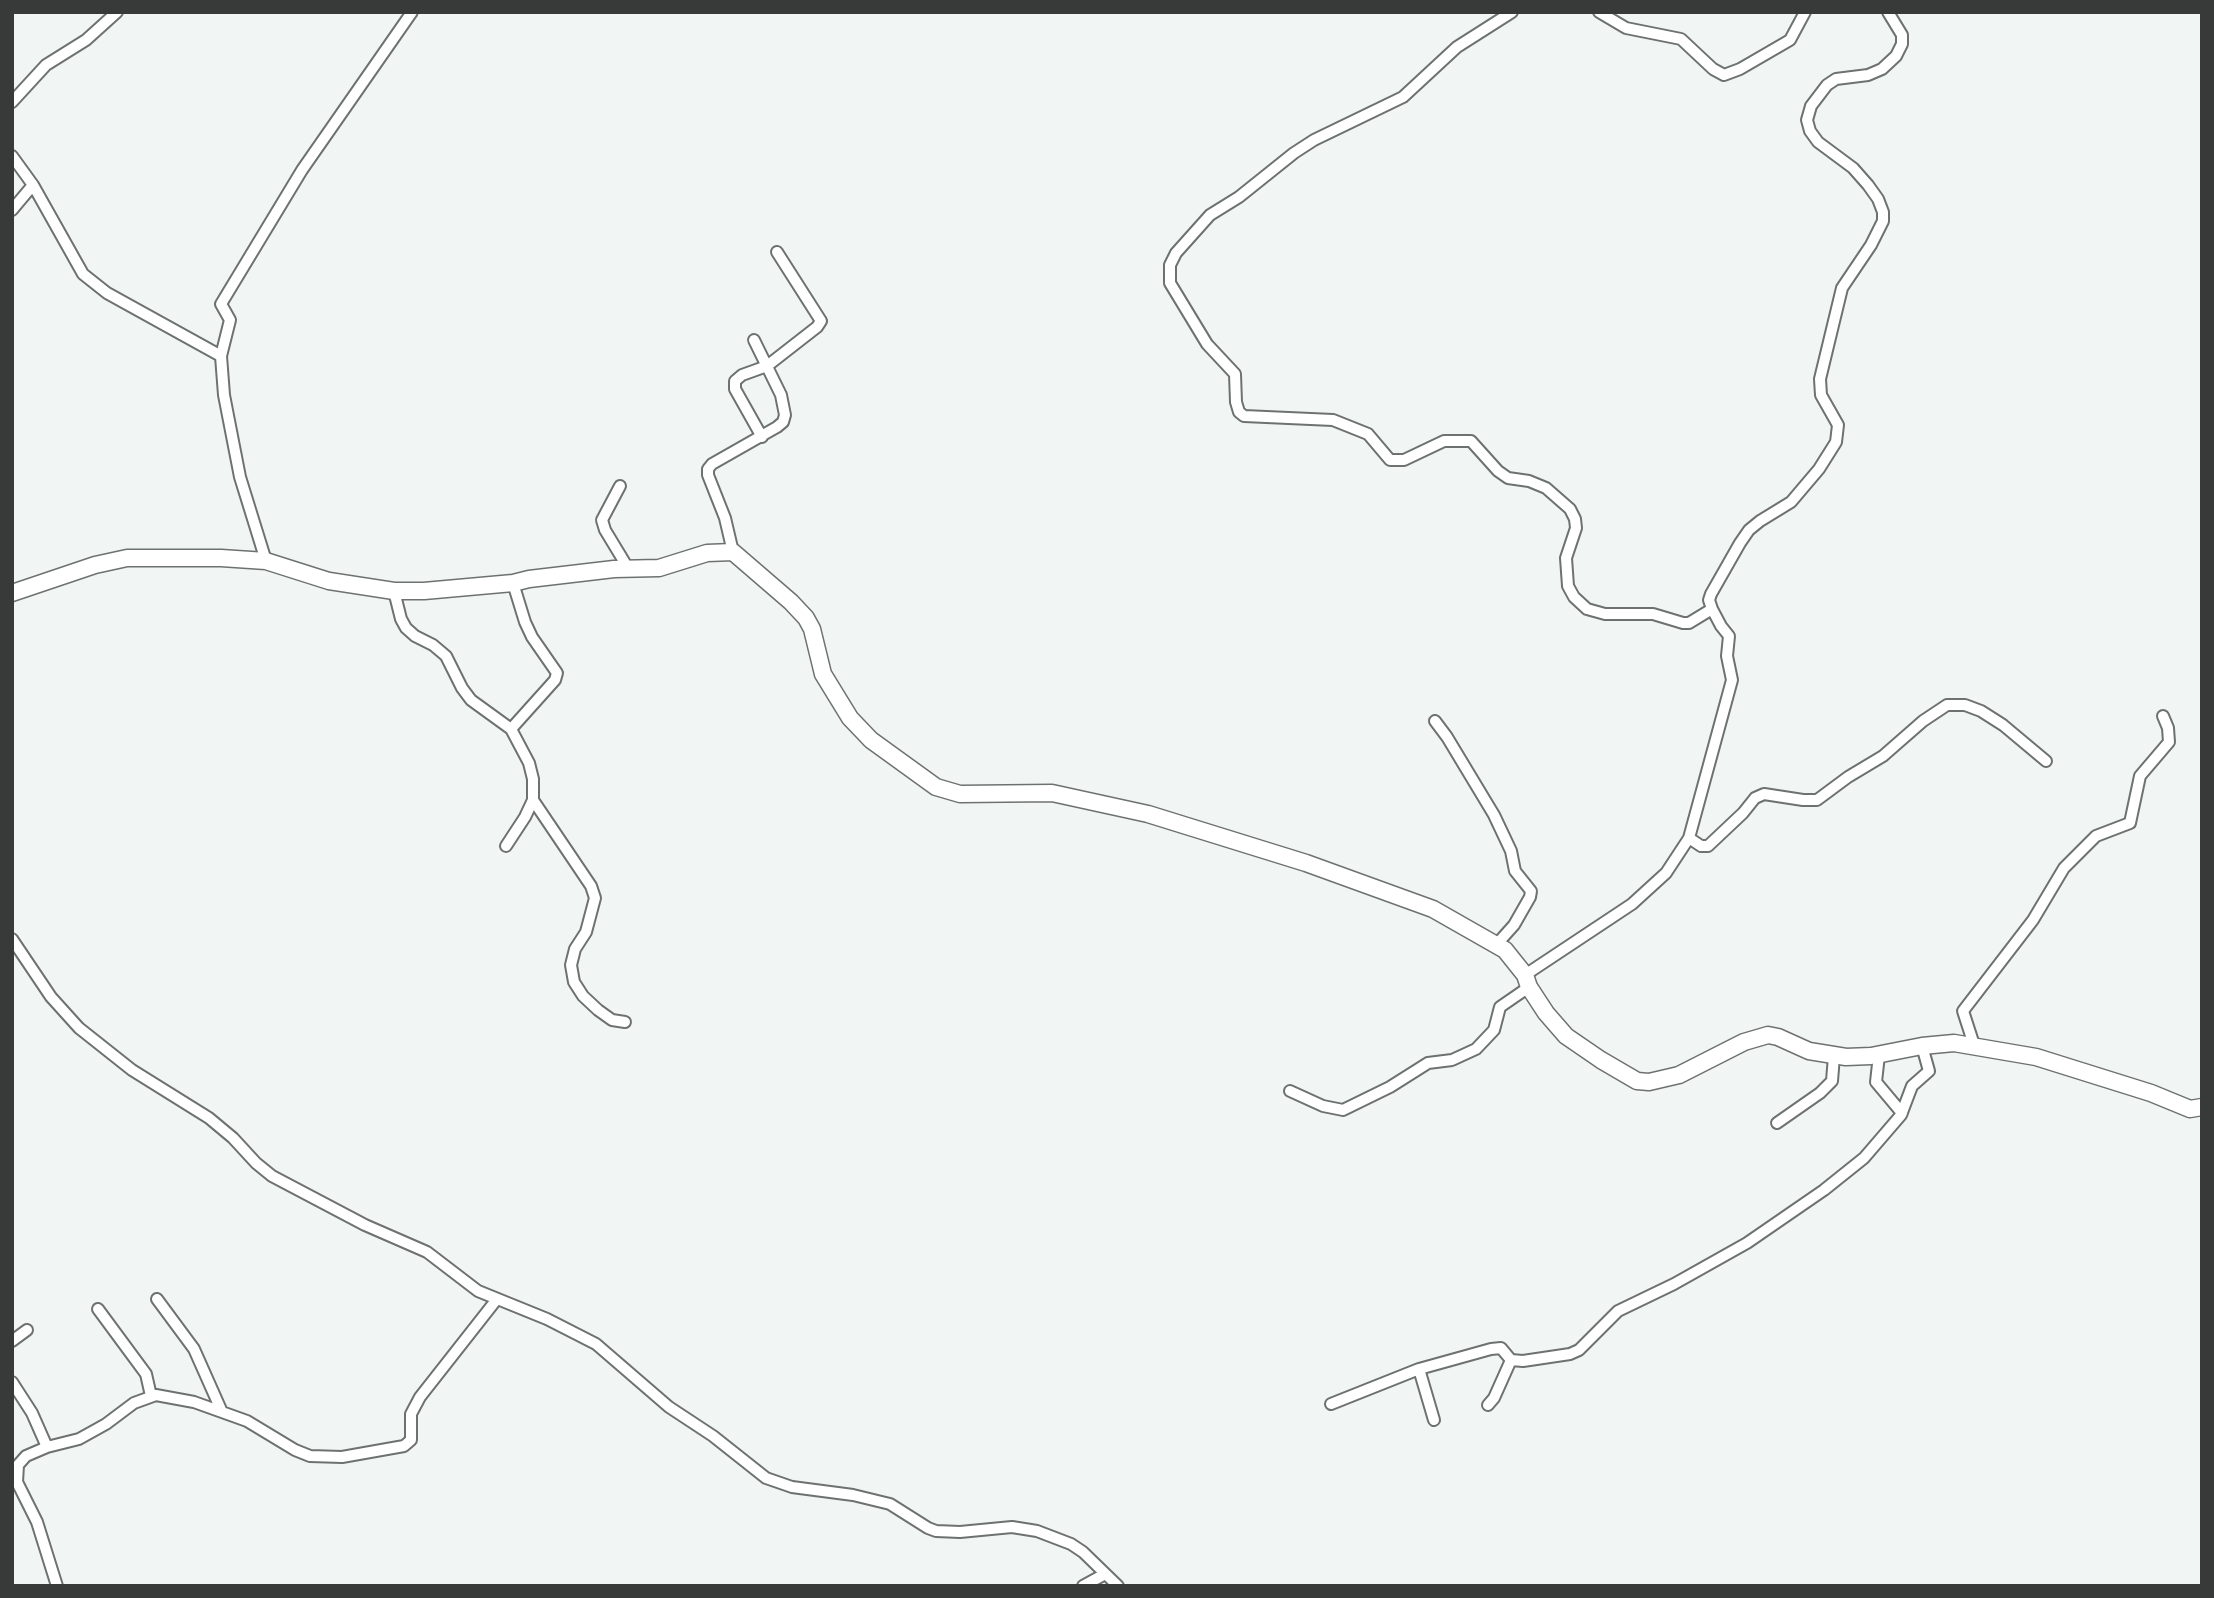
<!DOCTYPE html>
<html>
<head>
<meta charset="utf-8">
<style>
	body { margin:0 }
	#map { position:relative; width:2214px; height:1598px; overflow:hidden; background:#f1f6f5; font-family:Barlow,sans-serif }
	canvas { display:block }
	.frame { position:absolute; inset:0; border:14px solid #373a39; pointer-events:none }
</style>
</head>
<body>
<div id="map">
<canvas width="2214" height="1598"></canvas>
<div class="frame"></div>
</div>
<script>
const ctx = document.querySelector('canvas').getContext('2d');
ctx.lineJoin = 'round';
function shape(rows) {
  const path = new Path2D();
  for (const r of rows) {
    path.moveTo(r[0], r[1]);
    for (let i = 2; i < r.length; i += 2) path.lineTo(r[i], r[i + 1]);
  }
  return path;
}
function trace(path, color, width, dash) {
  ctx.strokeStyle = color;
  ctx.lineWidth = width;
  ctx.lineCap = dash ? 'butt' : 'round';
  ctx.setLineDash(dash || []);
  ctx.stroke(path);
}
const street = shape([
	[1512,12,1457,47,1403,97,1314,140,1294,153,1239,197,1210,215,1176,253,1170,265,1170,283,1207,344,1235,374,1236,402,1239,412,1244,416,1333,420,1368,434,1390,460,1404,460,1444,441,1471,441,1498,471,1508,478,1529,481,1546,488,1570,509,1575,519,1576,528,1566,558,1568,586,1574,597,1587,609,1605,614,1653,614,1683,623,1689,623,1712,609],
	[1599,12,1626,28,1681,39,1713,69,1724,75,1740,69,1790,40,1805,12],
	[12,102,46,65,86,40,117,12],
	[12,156,33,185,83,274,107,293,221,356],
	[12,210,33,185],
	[762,437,735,389,735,381,742,375,767,366,817,327,821,321,777,252],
	[620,486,602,520,605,530,628,568],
	[733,552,725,518,708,475,708,469,712,464,777,427,783,422,785,415,781,395,754,340],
	[266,561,240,477,224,395,221,356,230,320,221,304,302,170,412,12],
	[394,591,401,619,406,628,415,636,433,645,446,656,462,688,471,700,511,729,529,763,533,779,533,800,525,817,506,846],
	[1435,721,1447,737,1494,815,1511,851,1515,871,1531,891,1530,897,1514,925,1497,944],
	[511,729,555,680,557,673,532,637,525,622,513,583],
	[533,800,591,886,595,898,586,932,575,949,571,965,574,982,583,996,598,1010,612,1020,625,1022],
	[1689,838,1701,846,1708,846,1743,813,1755,798,1764,794,1803,800,1817,800,1848,777,1883,756,1923,721,1947,705,1965,705,1981,711,2003,725,2046,761],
	[12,939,51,997,79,1028,132,1070,209,1118,233,1138,256,1163,272,1176,365,1225,427,1252,478,1291,547,1319,596,1344,669,1407,713,1436,766,1478,792,1487,853,1495,890,1504,928,1528,936,1531,960,1532,1012,1527,1037,1531,1071,1544,1083,1552,1118,1586],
	[1525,975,1632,904,1666,873,1689,838,1732,680,1727,656,1729,636,1721,626,1712,609,1709,600,1711,594,1740,543,1749,530,1760,521,1791,502,1819,469,1836,442,1838,425,1821,395,1820,379,1842,288,1871,245,1883,221,1883,212,1878,199,1868,185,1853,168,1818,142,1810,131,1807,120,1811,106,1827,85,1836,79,1868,75,1882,69,1896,56,1902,44,1902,35,1888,12],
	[1974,1045,1963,1011,2033,920,2064,868,2096,836,2130,823,2140,776,2169,742,2168,728,2163,716],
	[1879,1055,1876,1082,1902,1113],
	[1290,1091,1323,1106,1343,1110,1390,1087,1428,1063,1452,1060,1476,1049,1494,1030,1500,1007,1529,987],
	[1777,1123,1820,1093,1832,1081,1834,1056],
	[157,1299,194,1349,222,1412],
	[98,1309,146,1374,151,1396],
	[12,1341,27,1330],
	[1419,1369,1434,1420],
	[12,1382,32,1413,47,1447],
	[1331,1404,1419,1369,1491,1349,1501,1348,1511,1360,1523,1361,1570,1354,1579,1350,1618,1311,1674,1284,1747,1243,1824,1190,1864,1158,1901,1115,1912,1086,1929,1071,1922,1046],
	[1488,1405,1494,1398,1511,1360],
	[57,1586,37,1522,17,1482,18,1465,26,1456,47,1447,79,1439,106,1424,134,1403,156,1395,194,1402,247,1421,295,1450,310,1456,342,1457,404,1446,411,1440,411,1414,420,1397,497,1299],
	[1083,1586,1105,1574]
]);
const secondary = shape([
	[12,593,95,565,127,558,221,558,266,561,329,581,394,591,424,591,513,583,529,579,614,569,659,568,707,553,733,552,791,602,806,618,812,629,823,674,850,718,871,740,936,787,960,794,1052,793,1148,814,1306,863,1433,909,1505,950,1525,975,1529,987,1546,1013,1566,1036,1601,1060,1637,1081,1649,1082,1679,1075,1744,1042,1768,1035,1778,1037,1809,1051,1846,1057,1871,1056,1922,1046,1954,1043,2036,1057,2151,1093,2190,1109,2202,1107]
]);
trace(street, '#6d7271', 14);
trace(secondary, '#6d7271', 19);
trace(street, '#fff', 10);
trace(secondary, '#fff', 16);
</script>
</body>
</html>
